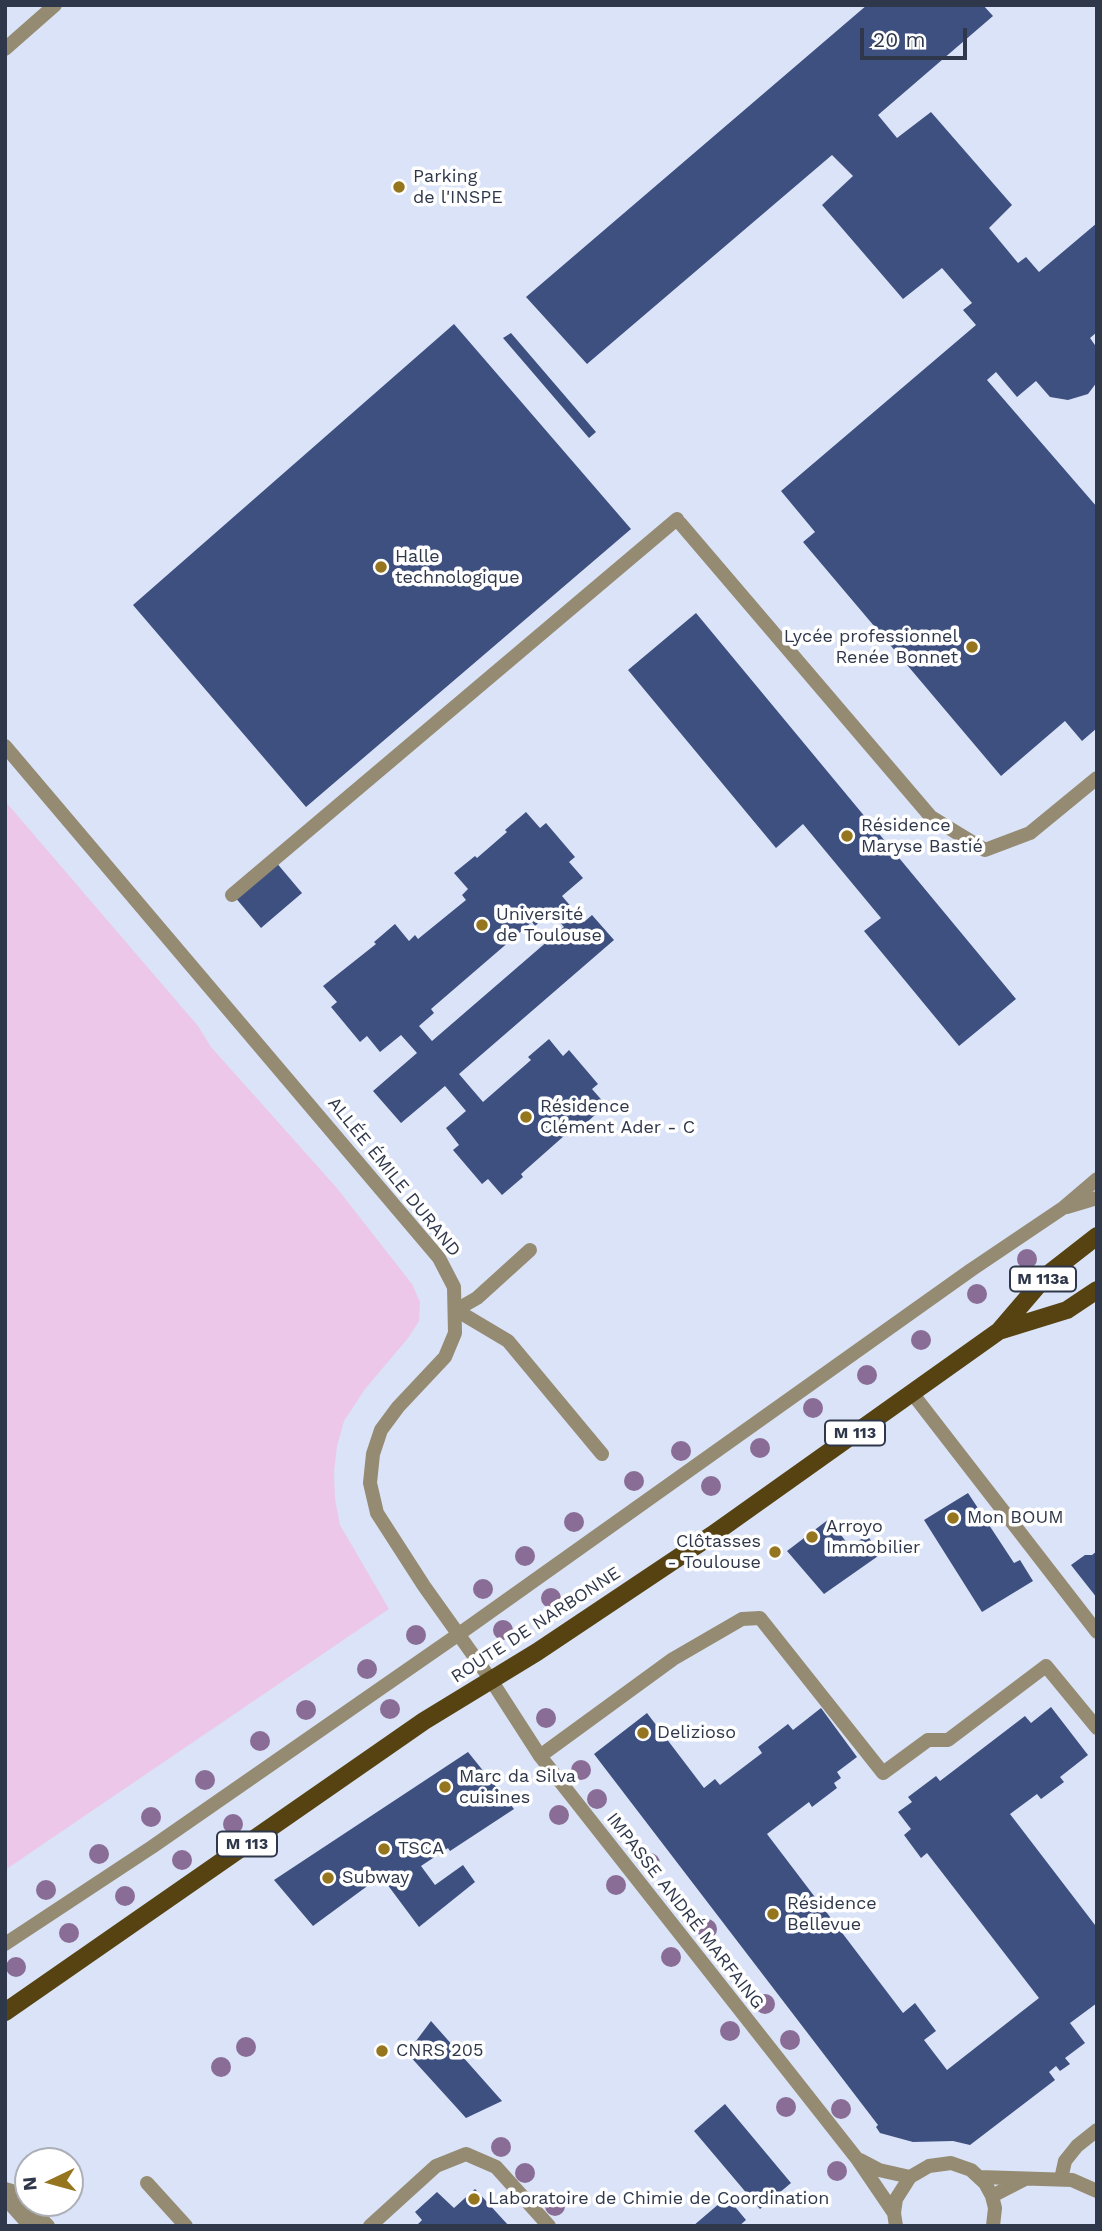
<!DOCTYPE html>
<html>
<head>
<meta charset="utf-8">
<style>
	body { margin:0 }
	#map { position:relative; width:1102px; height:2231px; overflow:hidden; background:#dae3f7; font-family:"Work Sans",sans-serif }
	canvas { display:block }
	.frame { position:absolute; inset:0; border:7px solid #2f374b; pointer-events:none }
	.north { position:absolute; left:14px; top:2147px; width:70px; height:70px; box-sizing:border-box; background:#fff; border:2px solid #acafb7; border-radius:50%; rotate:265deg; font-size:19px; font-weight:700; line-height:28px; text-align:center; color:#2f374b }
	.north::after { content:''; display:block; margin:auto; width:24px; height:32px; background:#95751d; clip-path:polygon(50% 0,100% 100%,50% 72%,0 100%) }
	.scale { position:absolute; left:860px; top:28px; width:107px; height:32px; box-sizing:border-box; border:4px solid #2f374b; border-top:0; padding-left:9px; font-size:21px; line-height:24px; white-space:nowrap; color:#2f374b; -webkit-text-stroke:5px #fff; paint-order:stroke }
</style>
</head>
<body>
<div id="map">
<canvas width="1102" height="2231"></canvas>
<div class="frame"></div>
<div class="north">N</div>
<div class="scale">20 m</div>
</div>
<script>
const ctx = document.querySelector('canvas').getContext('2d');
ctx.lineJoin = 'round';
function paint(path, color) {
  ctx.fillStyle = color;
  ctx.fill(path, 'evenodd');
}
function shape(rows) {
  const path = new Path2D();
  for (const r of rows) {
    path.moveTo(r[0], r[1]);
    for (let i = 2; i < r.length; i += 2) path.lineTo(r[i], r[i + 1]);
  }
  return path;
}
function trace(path, color, width, dash) {
  ctx.strokeStyle = color;
  ctx.lineWidth = width;
  ctx.lineCap = dash ? 'butt' : 'round';
  ctx.setLineDash(dash || []);
  ctx.stroke(path);
}
function drawText(font, color, halo, rows, align = 'center') {
  ctx.font = font + ' "Work Sans",sans-serif';
  ctx.lineWidth = 7;
  ctx.setLineDash([]);
  ctx.textBaseline = 'middle';
  ctx.strokeStyle = halo;
  ctx.fillStyle = color;
  for (const [text, x, y, turn = 0] of rows) {
    ctx.save();
    ctx.translate(x, y);
    ctx.rotate((+turn || 0) * Math.PI / 180);
    ctx.textAlign = isNaN(turn) ? turn : align;
    if (halo) ctx.strokeText(text, 0, 0);
    ctx.fillText(text, 0, 0);
    ctx.restore();
  }
}
paint(shape([
	[5,801,198,1026,211,1047,336,1187,412,1284,420,1302,419,1321,409,1337,365,1389,344,1421,337,1446,334,1472,335,1499,340,1525,389,1609,5,1870]
]), '#ecc7ea');
paint(shape([
	[867,5,983,5,993,16,878,115,897,138,931,112,1012,205,989,228,1018,263,1026,257,1039,272,1097,223,1097,332,1090,338,1097,348,1097,382,1088,394,1068,400,1050,397,1036,381,1017,397,996,372,987,380,1097,507,1097,728,1082,741,1065,721,1001,776,803,542,815,532,781,491,976,325,963,310,972,303,942,268,903,299,822,205,853,176,832,155,587,364,526,297],
	[454,324,631,529,306,807,133,605],
	[511,333,596,432,589,438,503,338],
	[696,613,1016,999,959,1046,864,931,881,918,803,824,776,848,628,670],
	[526,812,540,828,546,823,575,857,569,862,583,878,562,896,584,922,592,915,614,940,459,1074,483,1102,531,1060,528,1057,549,1039,563,1056,569,1050,598,1084,592,1089,606,1105,585,1124,582,1120,521,1174,523,1177,502,1195,488,1179,482,1184,453,1150,459,1145,446,1128,466,1111,445,1086,401,1123,373,1091,417,1053,401,1035,380,1052,367,1036,360,1042,331,1007,337,1002,323,986,376,944,374,942,395,924,409,941,415,935,418,939,466,900,462,895,468,889,454,873,475,856,477,858,507,832,505,830],
	[551,912,564,927,432,1041,419,1026,434,1013,431,1009,532,922,535,926],
	[275,861,302,893,261,928,234,896],
	[968,1493,1014,1563,1020,1560,1033,1581,982,1612,924,1520],
	[829,1519,850,1547,867,1535,881,1554,824,1594,787,1551],
	[1097,1551,1097,1598,1071,1565,1085,1555,1092,1555],
	[1051,1707,1088,1755,1060,1777,1064,1782,1041,1799,1037,1794,1010,1814,1095,1925,1097,1923,1097,2003,1070,2023,1085,2043,1065,2058,1070,2064,1060,2071,1056,2066,1049,2072,1055,2080,970,2145,953,2141,913,2142,880,2133,876,2127,878,2125,594,1754,647,1713,704,1788,715,1779,720,1785,762,1753,758,1747,788,1724,793,1730,821,1708,857,1757,837,1772,841,1778,834,1783,837,1788,812,1807,809,1802,767,1834,903,2013,915,2003,936,2031,924,2040,947,2070,1039,1998,927,1853,921,1858,904,1835,911,1829,898,1812,912,1802,908,1797,936,1776,940,1781,1025,1716,1031,1723],
	[468,1752,514,1809,450,1851,448,1848,421,1866,435,1885,463,1865,475,1882,419,1927,381,1876,313,1926,274,1880],
	[431,2021,502,2101,466,2118,407,2053],
	[725,2104,791,2183,760,2209,694,2131],
	[475,2189,509,2226,416,2226,422,2220,415,2212,437,2192,454,2208],
	[727,2197,746,2220,739,2226,693,2226]
]), '#3e5080');
trace(shape([
	[680,523,931,817,985,850,1030,833,1097,778],
	[232,895,677,519],
	[1067,1207,1097,1198],
	[530,1250,477,1298,456,1310,508,1341,602,1454],
	[912,1393,1097,1632],
	[540,1756,673,1659,742,1619,760,1618,883,1773,928,1740,948,1740,1046,1666,1097,1728],
	[5,1944,152,1847,459,1634,971,1270,1063,1208,1097,1179],
	[1061,2179,1065,2161,1077,2146,1097,2130],
	[147,2183,186,2226],
	[5,2189,15,2192,48,2226],
	[5,2198,30,2226],
	[370,2226,436,2166,466,2154,496,2167,549,2226]
]), '#958b72', 14);
trace(shape([
	[5,49,55,5],
	[5,746,439,1258,454,1287,455,1333,445,1357,398,1407,381,1430,373,1454,370,1483,377,1513,424,1586,491,1680,540,1756,858,2160,894,2213],
	[860,2160,879,2170,910,2177],
	[980,2177,1072,2180,1097,2191],
	[992,2196,1025,2179],
	[896,2226,894,2213,896,2199,910,2177,929,2166,951,2163,971,2170,985,2183,992,2196,995,2208,993,2226]
]), '#958b72', 14);
trace(shape([
	[999,1331,1047,1275,1097,1236],
	[5,2012,424,1721,537,1652,712,1535,999,1331,1067,1310,1097,1290]
]), '#564311', 18);
ctx.fillStyle = '#896d96';
for (const [x, y] of [
	[1027,1259],
	[977,1294],
	[921,1340],
	[867,1375],
	[813,1408],
	[760,1448],
	[681,1451],
	[634,1481],
	[711,1486],
	[574,1522],
	[525,1556],
	[483,1589],
	[551,1598],
	[503,1630],
	[416,1635],
	[367,1669],
	[390,1709],
	[306,1710],
	[546,1718],
	[260,1741],
	[581,1770],
	[205,1780],
	[597,1799],
	[559,1815],
	[151,1817],
	[233,1824],
	[99,1854],
	[182,1860],
	[650,1863],
	[616,1885],
	[46,1890],
	[125,1896],
	[707,1929],
	[69,1933],
	[671,1957],
	[16,1967],
	[765,2004],
	[730,2031],
	[790,2040],
	[246,2047],
	[221,2067],
	[786,2107],
	[841,2109],
	[501,2147],
	[837,2171],
	[525,2173],
	[555,2206]
]) {
  ctx.beginPath();
  ctx.arc(x, y, 10, 0, 2 * Math.PI);
  ctx.fill();
}
for (const [x, y, r, color] of [
	[399,187,7,"#95751d"],
	[381,567,7,"#95751d"],
	[972,647,7,"#95751d"],
	[847,836,7,"#95751d"],
	[482,925,7,"#95751d"],
	[526,1117,7,"#95751d"],
	[953,1518,7,"#95751d"],
	[812,1537,7,"#95751d"],
	[775,1552,7,"#95751d"],
	[643,1733,7,"#95751d"],
	[445,1787,7,"#95751d"],
	[384,1849,7,"#95751d"],
	[328,1878,7,"#95751d"],
	[773,1914,7,"#95751d"],
	[382,2051,7,"#95751d"],
	[474,2199,7,"#95751d"]
]) {
  const dot = new Path2D();
  dot.arc(x, y, r, 0, 2 * Math.PI);
  ctx.fillStyle = color;
  ctx.fill(dot);
  trace(dot, '#fff', 2.5);
}
for (const [x, y, w] of [
	[1043,1279,66],
	[855,1433,60],
	[247,1844,60]
]) {
  const box = new Path2D();
  box.roundRect(x - w / 2, y - 12.5, w, 25, 5);
  ctx.fillStyle = '#fff';
  ctx.fill(box);
  trace(box, '#2f374b', 2);
}
drawText('bold 16px', '#2f374b', null, [
	["M 113a",1043,1279],
	["M 113",855,1433],
	["M 113",247,1844]
]);
drawText('18px', '#2f374b', '#fff', [
	["Parking",413,177],
	["de l'INSPE",413,198],
	["Halle",395,557],
	["technologique",395,578],
	["Lycée professionnel",958,637,"right"],
	["Renée Bonnet",958,658,"right"],
	["Résidence",861,826],
	["Maryse Bastié",861,847],
	["Université",496,915],
	["de Toulouse",496,936],
	["Résidence",540,1107],
	["Clément Ader - C",540,1128],
	["Mon BOUM",967,1518],
	["Arroyo",826,1527],
	["Immobilier",826,1548],
	["Clôtasses",761,1542,"right"],
	["- Toulouse",761,1563,"right"],
	["Delizioso",657,1733],
	["Marc da Silva",459,1777],
	["cuisines",459,1798],
	["TSCA",398,1849],
	["Subway",342,1878],
	["Résidence",787,1904],
	["Bellevue",787,1925],
	["CNRS 205",396,2051],
	["Laboratoire de Chimie de Coordination",488,2199]
], 'left');
drawText('18px', '#2f374b', '#fff', [
	["ALLÉE ÉMILE DURAND",394,1177,51],
	["ROUTE DE NARBONNE",536,1625,-33],
	["IMPASSE ANDRÉ MARFAING",685,1911,52]
]);
</script>
</body>
</html>
